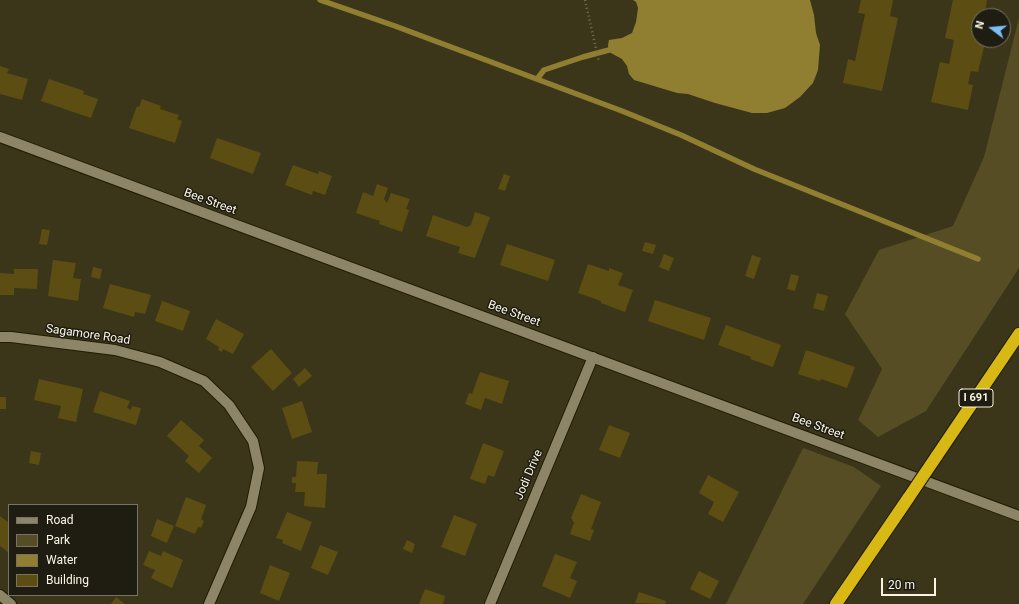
<!DOCTYPE html>
<html>
<head>
<meta charset="utf-8">
<style>
	body { margin:0 }
	#map { position:relative; width:1019px; height:604px; overflow:hidden; background:#3b351a; font-family:Roboto,sans-serif }
	canvas { display:block }
	.legend { position:absolute; left:8px; top:504px; width:130px; height:92px; box-sizing:border-box; background:#1f1c11; border:1px solid #767366; margin:0; padding:5px 7px; list-style:none; font-size:12px; color:#f9f5e5 }
	.legend li { display:flex; align-items:center; gap:8px; height:20px }
	.legend b { width:20px; border:1px solid #767366 }
	.north { position:absolute; left:971px; top:8px; width:40px; height:40px; box-sizing:border-box; background:#1f1c11; border:1px solid #767366; border-radius:50%; rotate:286deg; font-size:11px; font-weight:700; line-height:16px; text-align:center; color:#f9f5e5 }
	.north::after { content:''; display:block; margin:auto; width:14px; height:18px; background:#7bbef8; clip-path:polygon(50% 0,100% 100%,50% 72%,0 100%) }
	.scale { position:absolute; left:881px; top:578px; width:55px; height:18px; box-sizing:border-box; border:2px solid #f9f5e5; border-top:0; padding-left:5px; font-size:12px; line-height:14px; white-space:nowrap; color:#f9f5e5; -webkit-text-stroke:3px #1f1c11; paint-order:stroke }
</style>
</head>
<body>
<div id="map">
<canvas width="1019" height="604"></canvas>
<ul class="legend">
<li><b style="height:5px;background:#8c8568"></b>Road</li>
<li><b style="height:11px;background:#564d24"></b>Park</li>
<li><b style="height:11px;background:#907e31"></b>Water</li>
<li><b style="height:11px;background:#5c4e12"></b>Building</li>
</ul>
<div class="north">N</div>
<div class="scale">20 m</div>
</div>
<script>
const ctx = document.querySelector('canvas').getContext('2d');
ctx.lineJoin = 'round';
function paint(path, color) {
  ctx.fillStyle = color;
  ctx.fill(path, 'evenodd');
}
function shape(rows) {
  const path = new Path2D();
  for (const r of rows) {
    path.moveTo(r[0], r[1]);
    for (let i = 2; i < r.length; i += 2) path.lineTo(r[i], r[i + 1]);
  }
  return path;
}
function trace(path, color, width, dash) {
  ctx.strokeStyle = color;
  ctx.lineWidth = width;
  ctx.lineCap = dash ? 'butt' : 'round';
  ctx.setLineDash(dash || []);
  ctx.stroke(path);
}
function drawText(font, color, halo, rows, align = 'center') {
  ctx.font = font + ' Roboto,sans-serif';
  ctx.lineWidth = 3;
  ctx.setLineDash([]);
  ctx.textBaseline = 'middle';
  ctx.strokeStyle = halo;
  ctx.fillStyle = color;
  for (const [text, x, y, turn = 0] of rows) {
    ctx.save();
    ctx.translate(x, y);
    ctx.rotate((+turn || 0) * Math.PI / 180);
    ctx.textAlign = isNaN(turn) ? turn : align;
    if (halo) ctx.strokeText(text, 0, 0);
    ctx.fillText(text, 0, 0);
    ctx.restore();
  }
}
paint(shape([
	[1019,18,1019,268,926,411,878,437,858,420,882,369,845,314,879,250,953,226,984,157],
	[803,448,854,467,881,486,803,604,726,604]
]), '#564d24');
paint(shape([
	[633,0,810,0,814,15,816,33,820,45,818,70,813,83,800,97,785,108,767,113,752,113,715,103,688,94,677,93,634,80,629,74,627,66,622,59,609,52,608,45,609,40,622,38,632,33,636,22,638,8,636,2]
]), '#907e31');
trace(shape([
	[320,0,395,26,622,111,681,135,754,169,978,259],
	[537,79,544,70,583,57,609,50]
]), '#907e31', 5.5);
paint(shape([
	[861,0,893,0,890,16,898,18,882,91,843,83,848,59,855,61,865,14,858,13],
	[953,0,987,0,984,16,979,16,978,41,985,43,978,72,971,71,968,84,973,85,968,110,931,102,940,62,949,64,954,40,945,38],
	[0,66,9,69,7,73,28,79,22,100,0,94],
	[49,79,84,91,83,94,98,99,91,118,41,101],
	[142,99,161,106,160,109,179,115,177,119,182,121,175,143,129,128,137,106,139,107],
	[217,138,261,153,253,174,210,158],
	[293,165,318,174,319,171,332,176,325,195,313,191,312,195,285,185],
	[504,174,510,176,505,191,498,189],
	[377,184,388,188,384,199,387,203,391,193,410,199,406,209,409,210,402,232,379,224,380,221,356,213,363,192,373,196],
	[475,212,490,217,475,258,458,253,460,247,426,236,433,215,467,227,471,225],
	[42,229,50,230,47,245,39,244],
	[645,242,656,245,653,254,642,251],
	[507,244,555,260,548,281,500,265],
	[664,254,674,258,669,271,659,267],
	[752,255,761,258,754,279,745,276],
	[53,260,76,263,73,278,81,279,78,301,48,296],
	[588,264,609,271,609,268,623,273,618,285,633,290,625,312,601,303,601,301,578,293],
	[93,267,102,269,100,279,91,277],
	[14,269,38,269,37,289,14,288,14,295,0,295,0,273,14,274],
	[791,274,799,276,795,291,787,289],
	[110,284,151,295,145,314,135,312,134,317,103,308],
	[817,293,828,296,824,311,813,308],
	[655,300,711,318,704,340,648,321],
	[162,301,190,311,183,331,155,321],
	[216,319,244,334,233,354,223,349,222,352,218,350,219,347,206,339],
	[726,325,781,345,773,367,750,359,751,357,718,345],
	[271,349,292,373,273,391,251,367],
	[806,350,855,367,847,388,821,379,820,381,798,374],
	[305,368,312,376,299,387,293,379],
	[480,372,509,381,502,404,485,398,481,410,465,404,469,393,472,394],
	[39,379,83,389,76,422,58,418,61,406,34,400],
	[100,391,130,401,127,408,131,410,132,406,141,408,136,425,93,412],
	[0,397,6,397,6,409,0,409],
	[302,401,312,432,292,439,282,408],
	[181,420,204,440,199,446,212,458,199,473,185,461,189,456,167,436],
	[609,425,630,433,620,458,599,450],
	[483,443,504,451,494,477,488,475,485,484,470,479],
	[31,451,41,453,39,465,29,463],
	[297,461,318,462,317,474,327,474,325,508,304,506,305,492,295,492,296,483,292,483,292,477,296,477],
	[708,475,739,492,723,522,708,514,714,502,699,493],
	[581,494,601,502,591,529,594,530,590,541,570,534,574,523,571,518],
	[186,497,206,505,201,519,204,521,201,528,198,527,195,534,175,526],
	[287,512,312,522,301,551,282,543,283,540,276,538],
	[454,515,477,524,465,556,441,547],
	[0,516,9,523,9,553,0,546],
	[157,519,174,526,167,543,151,536],
	[407,540,415,544,412,553,403,549],
	[320,545,338,552,328,575,311,568],
	[149,551,161,556,163,551,183,560,172,588,151,578,155,570,143,565],
	[555,554,577,562,570,578,577,581,570,598,542,586],
	[270,565,290,573,279,601,260,593],
	[699,571,719,581,710,599,690,589],
	[425,589,445,596,443,604,419,604],
	[639,592,666,601,665,604,635,603],
	[116,597,125,604,111,604]
]), '#5c4e12');
const minor = shape([
	[0,337,11,337,115,350,160,362,204,381,229,405,253,441,259,468,251,507,209,604],
	[0,595,11,604],
	[490,604,593,357]
]);
const tertiary = shape([
	[0,137,1019,516]
]);
const motorway = shape([
	[936,457,1019,334],
	[836,604,909,497]
]);
trace(minor, '#221c02', 12);
trace(tertiary, '#221c02', 12);
trace(motorway, '#221c02', 14);
trace(shape([
	[585,0,599,62]
]), '#78725b', 2.5, [1, 3]);
trace(minor, '#8c8568', 10);
trace(tertiary, '#8c8568', 10);
trace(motorway, '#d8b815', 12);
const motorwayBridge = shape([
	[909,497,936,457]
]);
trace(motorwayBridge, '#221c02', 14, []);
trace(motorwayBridge, '#d8b815', 12);
for (const [x, y, w] of [
	[976,398,34]
]) {
  const box = new Path2D();
  box.roundRect(x - w / 2, y - 9, w, 18, 3);
  ctx.fillStyle = '#1f1c11';
  ctx.fill(box);
  trace(box, '#f9f5e5', 1);
}
drawText('bold 11px', '#f9f5e5', null, [
	["I 691",976,398]
]);
drawText('12px', '#f9f5e5', '#1f1c11', [
	["Bee Street",210,202,20],
	["Bee Street",514,314,20],
	["Sagamore Road",88,335,8],
	["Bee Street",818,427,20],
	["Jodi Drive",529,475,-67]
]);
</script>
</body>
</html>
